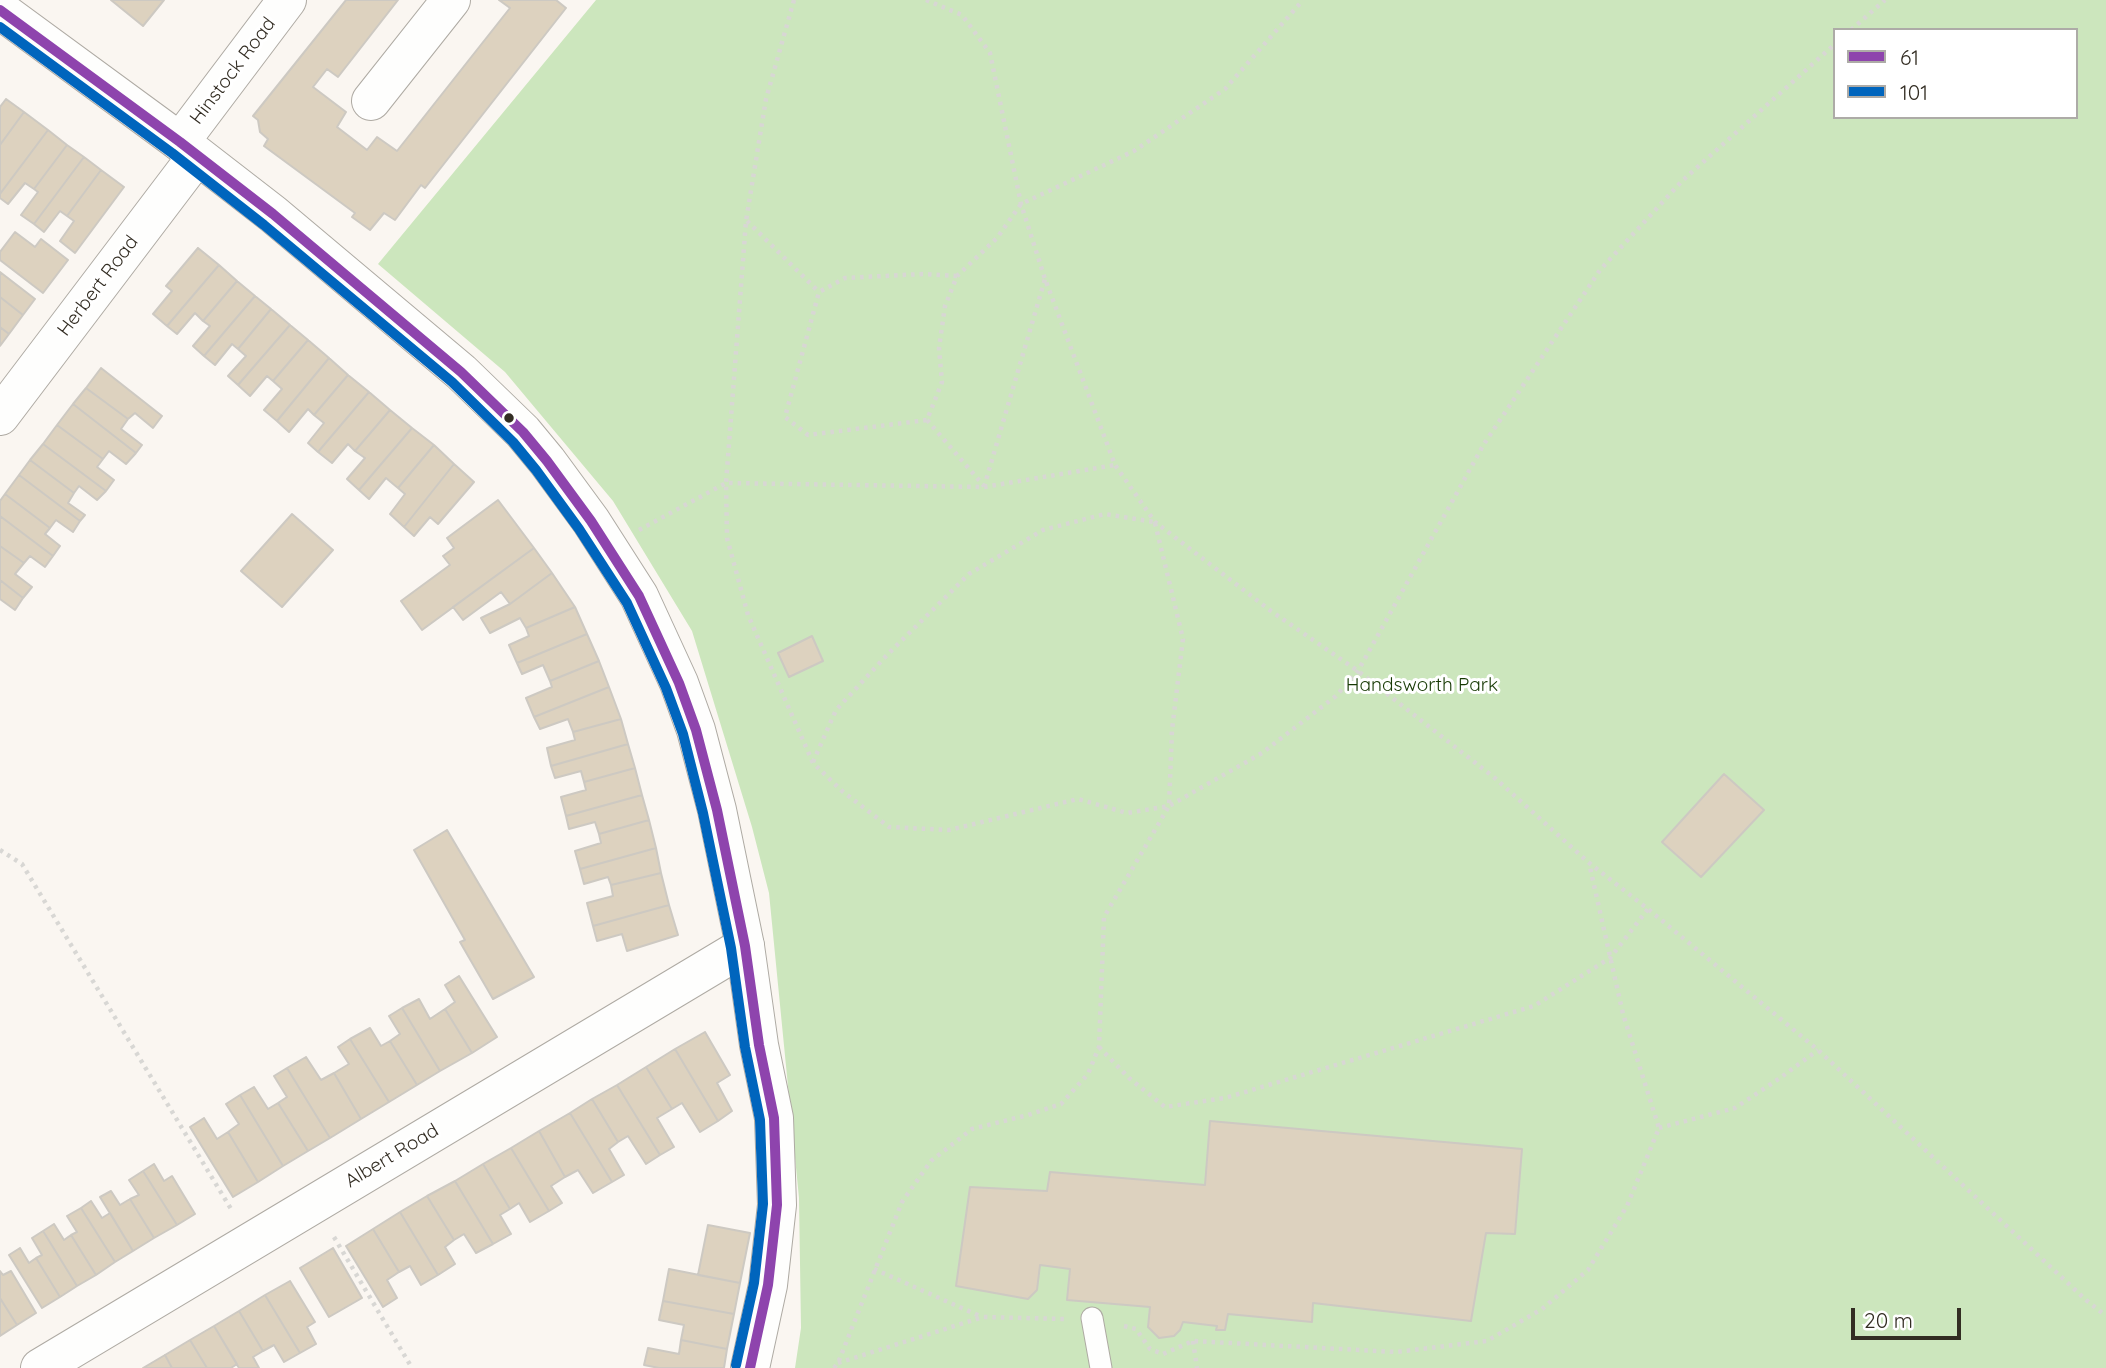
<!DOCTYPE html>
<html>
<head>
<meta charset="utf-8">
<style>
	body { margin:0 }
	#map { position:relative; width:2106px; height:1368px; overflow:hidden; background:#faf6f1; font-family:Quicksand,sans-serif }
	canvas { display:block }
	.legend { position:absolute; left:1833px; top:28px; width:245px; height:91px; box-sizing:border-box; background:#fff; border:2px solid #adaba7; margin:0; padding:9px 12px; list-style:none; font-size:21px; color:#332d23 }
	.legend li { display:flex; align-items:center; gap:14px; height:35px }
	.legend b { width:35px; border:2px solid #adaba7 }
	.scale { position:absolute; left:1851px; top:1308px; width:110px; height:32px; box-sizing:border-box; border:4px solid #332d23; border-top:0; padding-left:9px; font-size:21px; line-height:24px; white-space:nowrap; color:#332d23; -webkit-text-stroke:5px #fff; paint-order:stroke }
</style>
</head>
<body>
<div id="map">
<canvas width="2106" height="1368"></canvas>
<ul class="legend">
<li><b style="height:9px;background:#8e44ad"></b>61</li>
<li><b style="height:9px;background:#0065bd"></b>101</li>
</ul>
<div class="scale">20 m</div>
</div>
<script>
const ctx = document.querySelector('canvas').getContext('2d');
ctx.lineJoin = 'round';
function paint(path, color) {
  ctx.fillStyle = color;
  ctx.fill(path, 'evenodd');
}
function shape(rows) {
  const path = new Path2D();
  for (const r of rows) {
    path.moveTo(r[0], r[1]);
    for (let i = 2; i < r.length; i += 2) path.lineTo(r[i], r[i + 1]);
  }
  return path;
}
function trace(path, color, width, dash) {
  ctx.strokeStyle = color;
  ctx.lineWidth = width;
  ctx.lineCap = dash ? 'butt' : 'round';
  ctx.setLineDash(dash || []);
  ctx.stroke(path);
}
function drawText(font, color, halo, rows, align = 'center') {
  ctx.font = font + ' Quicksand,sans-serif';
  ctx.lineWidth = 6;
  ctx.setLineDash([]);
  ctx.textBaseline = 'middle';
  ctx.strokeStyle = halo;
  ctx.fillStyle = color;
  for (const [text, x, y, turn = 0] of rows) {
    ctx.save();
    ctx.translate(x, y);
    ctx.rotate((+turn || 0) * Math.PI / 180);
    ctx.textAlign = isNaN(turn) ? turn : align;
    if (halo) ctx.strokeText(text, 0, 0);
    ctx.fillText(text, 0, 0);
    ctx.restore();
  }
}
paint(shape([
	[596,0,2106,0,2106,1368,795,1368,801,1328,799,1198,769,893,752,827,692,631,613,501,505,372,378,264],
	[1835,30,2076,30,2076,117,1835,117]
]), '#cce6bd');
const building = shape([
	[111,0,164,0,143,26,111,0],
	[346,0,398,0,338,77,327,69,313,87,346,112,337,127,367,150,377,137,397,151,510,8,499,0,556,0,566,8,425,188,421,185,395,220,384,213,370,230,352,217,355,213,264,146,268,139,260,132,258,120,253,116,346,0],
	[6,99,24,112,0,145,0,107,6,99],
	[24,112,48,130,0,194,0,145,24,112],
	[48,130,67,145,34,189,25,183,8,204,0,198,0,194,48,130],
	[67,145,84,157,34,224,21,215,38,192,34,189,67,145],
	[84,157,101,170,67,216,60,211,44,232,34,224,84,157],
	[101,170,124,187,75,253,60,241,74,221,67,216,101,170],
	[15,232,35,247,41,239,68,260,43,293,0,260,0,252,15,232],
	[198,248,219,265,167,326,153,314,172,291,166,286,198,248],
	[219,265,237,281,203,321,195,313,177,334,167,326,219,265],
	[0,272,35,299,23,315,0,297,0,272],
	[237,281,255,296,204,356,193,346,210,326,203,321,237,281],
	[255,296,271,309,238,349,232,344,215,365,204,356,255,296],
	[0,297,23,315,9,334,0,327,0,297],
	[271,309,290,325,238,385,228,376,246,356,238,349,271,309],
	[290,325,308,340,273,381,267,376,250,396,238,385,290,325],
	[0,327,9,334,0,346,0,327],
	[308,340,329,358,277,421,264,410,282,389,273,381,308,340],
	[329,358,348,375,314,415,308,409,289,432,277,421,329,358],
	[101,368,162,416,153,428,135,413,128,419,86,388,101,368],
	[348,375,369,392,318,452,308,443,324,423,314,415,348,375],
	[86,388,128,419,121,429,142,445,136,453,73,404,86,388],
	[369,392,390,410,355,451,348,444,332,463,318,452,369,392],
	[73,404,136,453,126,464,109,451,103,459,57,425,73,404],
	[390,410,412,428,359,490,347,479,365,458,355,451,390,410],
	[57,425,103,459,97,467,114,480,106,491,43,444,57,425],
	[412,428,434,445,398,488,386,478,369,499,359,490,412,428],
	[43,444,106,491,97,500,79,486,74,493,30,460,43,444],
	[434,445,454,464,404,527,390,514,405,494,398,488,434,445],
	[30,460,74,493,68,503,85,515,80,521,19,475,30,460],
	[454,464,474,482,438,524,430,517,414,536,404,527,454,464],
	[19,475,80,521,73,532,56,520,50,528,5,494,19,475],
	[5,494,50,528,45,534,60,546,53,556,0,516,0,501,5,494],
	[498,500,534,548,422,630,401,601,450,565,443,556,454,548,447,538,498,500],
	[292,514,333,550,282,607,241,571,292,514],
	[0,516,53,556,45,567,30,556,24,563,0,546,0,516],
	[0,546,24,563,15,574,32,587,23,598,0,580,0,546],
	[534,548,552,573,510,604,501,592,463,620,453,607,534,548],
	[552,573,575,607,526,628,520,618,490,633,481,618,510,604,552,573],
	[0,580,23,598,15,610,0,599,0,580],
	[575,607,587,634,517,663,509,645,529,636,526,628,575,607],
	[587,634,599,661,550,681,543,665,522,674,517,663,587,634],
	[812,636,823,661,789,677,778,653,812,636],
	[599,661,609,687,534,717,526,698,552,687,550,681,599,661],
	[609,687,621,719,573,732,568,719,540,729,534,717,609,687],
	[621,719,628,744,551,766,547,748,575,740,573,732,621,719],
	[628,744,635,768,584,782,581,771,555,778,551,766,628,744],
	[635,768,642,795,566,816,561,797,586,790,584,782,635,768],
	[1724,774,1764,810,1701,877,1662,842,1724,774],
	[642,795,649,820,599,834,595,822,569,829,566,816,642,795],
	[649,820,656,848,580,869,575,851,601,843,599,834,649,820],
	[447,830,534,977,493,999,460,942,465,940,414,850,447,830],
	[656,848,661,873,611,885,608,877,584,884,580,869,656,848],
	[661,873,669,905,593,926,587,903,613,896,611,885,661,873],
	[669,905,678,935,627,951,622,934,597,941,593,926,669,905],
	[459,976,497,1037,472,1053,445,1009,455,1002,445,985,459,976],
	[419,999,430,1019,445,1009,472,1053,440,1071,402,1008,419,999],
	[402,1008,440,1071,417,1085,390,1041,400,1034,389,1016,402,1008],
	[370,1028,381,1046,390,1041,417,1085,389,1102,350,1039,370,1028],
	[705,1032,730,1075,717,1083,732,1111,718,1121,675,1049,705,1032],
	[350,1039,389,1102,361,1119,334,1073,349,1064,338,1047,350,1039],
	[675,1049,718,1121,700,1132,682,1103,672,1109,646,1067,675,1049],
	[306,1057,321,1080,334,1073,361,1119,330,1138,287,1068,306,1057],
	[646,1067,672,1109,657,1118,674,1147,660,1155,617,1085,646,1067],
	[287,1068,330,1138,308,1151,278,1103,287,1097,274,1076,287,1068],
	[617,1085,660,1155,646,1164,628,1136,618,1142,592,1099,617,1085],
	[254,1087,268,1109,278,1103,308,1151,283,1166,240,1095,254,1087],
	[240,1095,283,1166,258,1182,228,1132,239,1124,226,1104,240,1095],
	[592,1099,618,1142,609,1149,624,1175,612,1182,570,1113,592,1099],
	[570,1113,612,1182,593,1193,578,1170,565,1177,539,1131,570,1113],
	[204,1118,217,1139,228,1132,258,1182,233,1197,190,1127,204,1118],
	[1210,1121,1522,1149,1515,1234,1486,1233,1471,1321,1313,1303,1312,1322,1228,1314,1225,1330,1216,1330,1217,1326,1183,1322,1180,1330,1174,1336,1159,1338,1148,1327,1150,1307,1067,1300,1070,1269,1040,1265,1037,1290,1028,1299,956,1286,970,1187,1047,1191,1050,1172,1205,1185,1210,1121],
	[539,1131,565,1177,551,1186,562,1203,549,1211,511,1148,539,1131],
	[511,1148,549,1211,530,1222,519,1203,510,1209,483,1164,511,1148],
	[154,1164,164,1181,172,1176,195,1214,177,1225,143,1171,154,1164],
	[483,1164,510,1209,500,1215,511,1234,493,1244,455,1181,483,1164],
	[143,1171,177,1225,154,1238,130,1199,139,1195,129,1180,143,1171],
	[455,1181,493,1244,476,1253,464,1234,454,1240,427,1196,455,1181],
	[111,1191,120,1205,130,1199,154,1238,133,1251,100,1197,111,1191],
	[427,1196,454,1240,445,1247,455,1264,438,1275,400,1212,427,1196],
	[91,1201,102,1218,110,1213,133,1251,115,1262,81,1208,91,1201],
	[81,1208,115,1262,96,1275,71,1235,77,1232,67,1216,81,1208],
	[400,1212,438,1275,421,1285,410,1266,399,1272,373,1229,400,1212],
	[54,1224,64,1240,71,1235,96,1275,77,1286,43,1231,54,1224],
	[708,1225,750,1233,740,1283,698,1275,708,1225],
	[373,1229,399,1272,387,1280,397,1298,383,1307,346,1246,373,1229],
	[43,1231,77,1286,60,1297,36,1258,42,1255,32,1238,43,1231],
	[20,1248,29,1263,36,1258,60,1297,42,1308,9,1255,20,1248],
	[333,1248,362,1298,329,1317,300,1268,333,1248],
	[669,1269,740,1283,734,1314,663,1301,669,1269],
	[0,1271,3,1275,11,1271,36,1313,17,1325,0,1298,0,1271],
	[290,1281,315,1322,307,1327,316,1344,300,1353,265,1295,290,1281],
	[265,1295,300,1353,284,1362,274,1345,263,1351,239,1311,265,1295],
	[0,1298,17,1325,0,1336,0,1298],
	[663,1301,734,1314,727,1349,681,1340,684,1325,659,1320,663,1301],
	[239,1311,263,1351,253,1357,259,1368,239,1368,214,1326,239,1311],
	[214,1326,237,1364,231,1368,207,1368,190,1340,214,1326],
	[190,1340,207,1368,172,1368,165,1355,190,1340],
	[681,1340,727,1349,724,1368,659,1368,644,1365,648,1348,679,1354,681,1340],
	[165,1355,172,1368,143,1368,165,1355]
]);
paint(building, '#ddd2bf');
trace(building, '#cdc9c2', 2);
const lane = shape([
	[1092,1318,1101,1368]
]);
const street = shape([
	[371,101,451,0],
	[180,142,287,0],
	[0,416,197,156],
	[40,1368,745,946]
]);
const secondary = shape([
	[0,10,180,142,273,214,461,372,523,432,547,461,591,521,639,596,679,683,696,730,717,810,745,946,759,1045,774,1118,777,1205,768,1285,750,1368]
]);
trace(lane, '#aeaaa3', 23);
trace(street, '#aeaaa3', 40);
trace(secondary, '#aeaaa3', 40);
trace(shape([
	[794,0,766,99,746,221,726,483,727,538,748,615,813,763,842,791,889,827,949,830,1078,799,1127,813,1169,806,1262,753,1336,696,1358,671,1484,444,1600,270,1682,181,1835,44],
	[926,0,962,15,990,53,1021,204,1045,279,1115,465,1155,522,1271,611,1358,671,1496,779,1588,862,1648,909,1818,1050,2086,1300,2106,1316],
	[1851,30,1885,0],
	[747,221,819,292],
	[957,276,923,274,845,278,819,292,785,417,808,435,927,420,942,382,939,348,945,306,957,276,997,238,1021,204,1134,151,1225,89,1303,0],
	[927,420,984,486],
	[984,487,1045,279],
	[639,530,726,483,984,487,1115,465],
	[813,762,836,710,887,655,969,574,1043,530,1105,514,1154,522],
	[0,850,22,864,231,1209],
	[1099,1047,1129,1078,1165,1107,1225,1098,1534,1006,1610,958,1648,909],
	[1659,1128,1735,1108,1780,1078,1818,1050],
	[334,1237,412,1368],
	[874,1269,982,1317],
	[1124,1326,1136,1329,1150,1349,1163,1354,1193,1341,1396,1352,1487,1341,1542,1309,1588,1270,1627,1206,1659,1128,1623,1014,1589,863],
	[1193,1341,1197,1368],
	[838,1363,983,1317,1064,1319],
	[834,1368,838,1363,902,1202,931,1161,972,1129,1028,1115,1061,1104,1088,1074,1099,1047,1104,917,1169,806,1172,730,1183,639,1155,523]
]), '#d8d7d4', 4.5, [3.5, 5]);
trace(lane, '#fefefd', 21);
trace(street, '#fefefd', 38);
trace(secondary, '#fefefd', 38);
trace(shape([
	[0,10,180,142,273,214,461,372,523,432,547,461,591,521,639,596,679,683,696,730,717,810,745,946,759,1045,774,1118,777,1205,768,1285,750,1368]
]), '#8e44ad', 10);
trace(shape([
	[0,27,172,153,264,225,452,382,513,442,536,470,579,529,627,603,666,688,683,734,703,813,731,948,745,1047,760,1120,763,1204,754,1283,736,1365]
]), '#0065bd', 10);
for (const [x, y, r, color] of [
	[509,418,6,"#332d23"]
]) {
  const dot = new Path2D();
  dot.arc(x, y, r, 0, 2 * Math.PI);
  ctx.fillStyle = color;
  ctx.fill(dot);
  trace(dot, '#fff', 2.5);
}
drawText('19px', '#332d23', '#fff', [
	["Hinstock Road",233,71,-53],
	["Herbert Road",98,286,-53],
	["Albert Road",392,1156,-31]
]);
drawText('19px', '#163903', '#fff', [
	["Handsworth Park",1422,685]
]);
</script>
</body>
</html>
